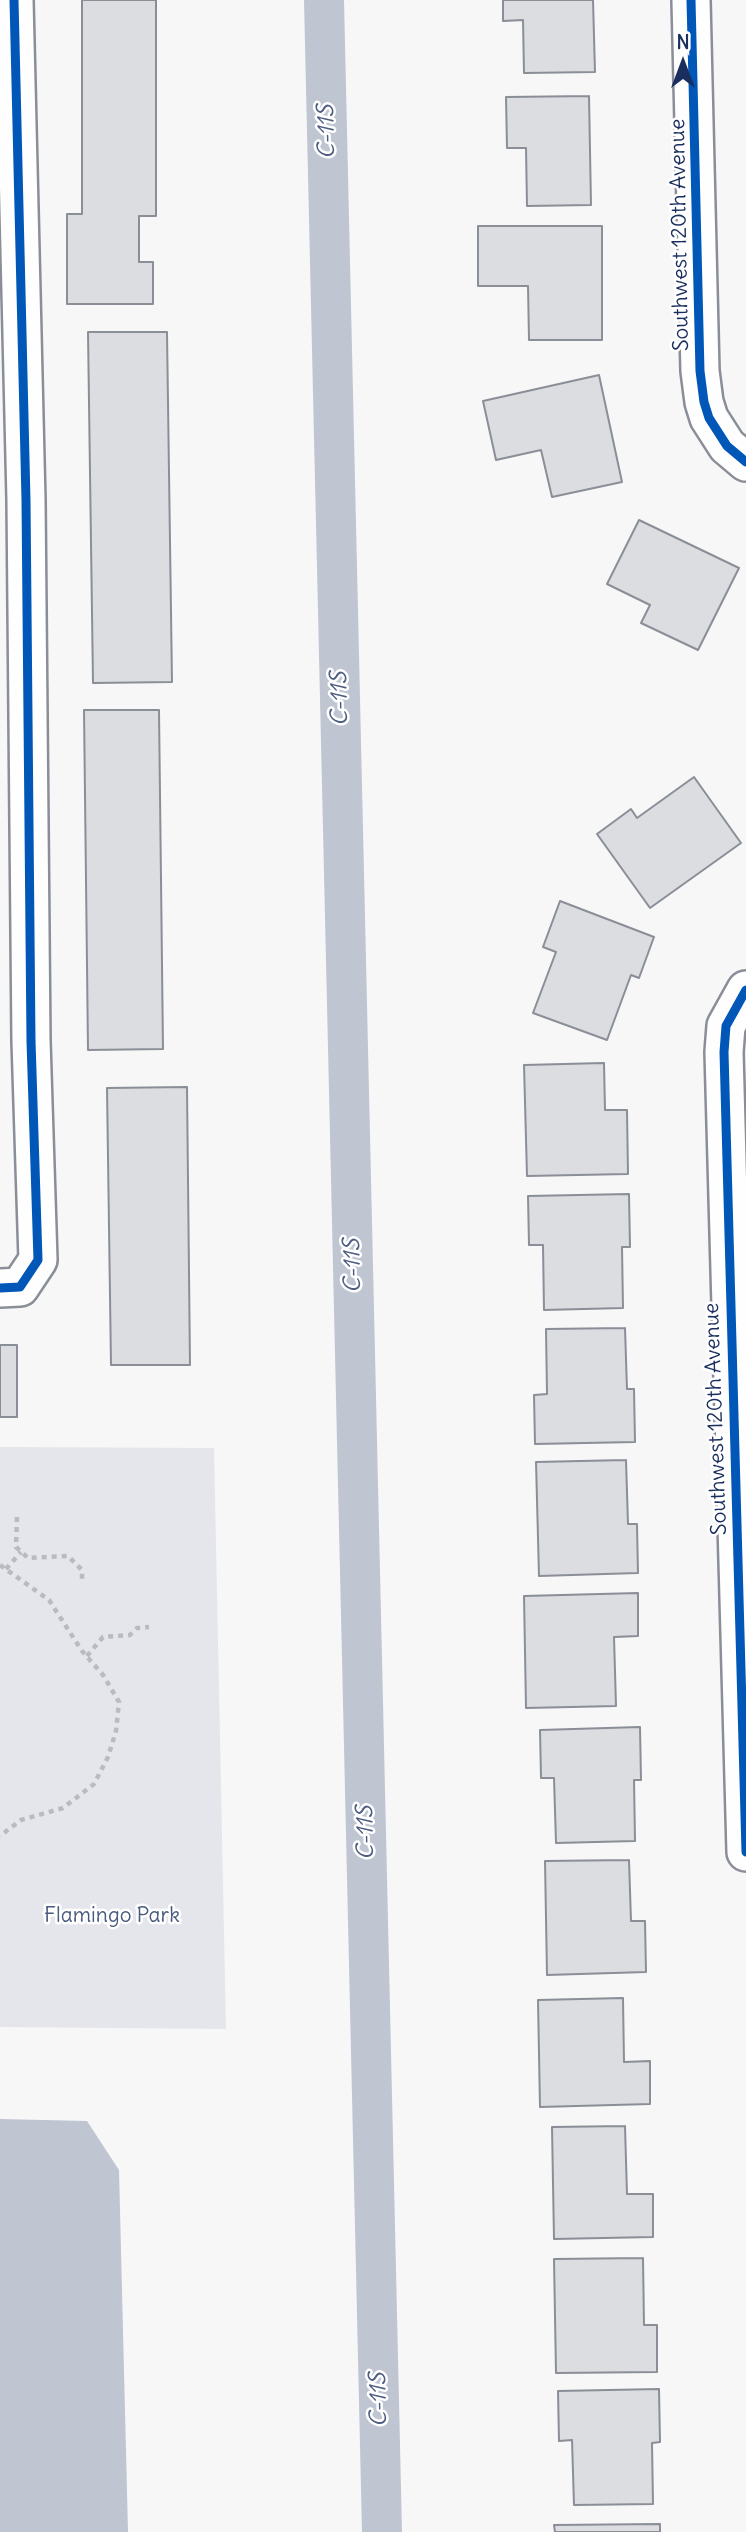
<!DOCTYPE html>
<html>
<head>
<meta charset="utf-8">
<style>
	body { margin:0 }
	#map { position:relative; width:746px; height:2532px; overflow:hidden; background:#f7f7f8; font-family:Delius,sans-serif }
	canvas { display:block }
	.north { position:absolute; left:648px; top:28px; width:70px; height:70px; -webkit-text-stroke:5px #fff; paint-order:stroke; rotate:0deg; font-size:19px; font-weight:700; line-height:28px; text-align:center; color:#1b2f5e }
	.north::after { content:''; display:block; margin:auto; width:24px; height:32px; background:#1b2f5e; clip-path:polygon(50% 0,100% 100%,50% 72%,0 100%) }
</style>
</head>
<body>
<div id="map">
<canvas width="746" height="2532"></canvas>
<div class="north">N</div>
</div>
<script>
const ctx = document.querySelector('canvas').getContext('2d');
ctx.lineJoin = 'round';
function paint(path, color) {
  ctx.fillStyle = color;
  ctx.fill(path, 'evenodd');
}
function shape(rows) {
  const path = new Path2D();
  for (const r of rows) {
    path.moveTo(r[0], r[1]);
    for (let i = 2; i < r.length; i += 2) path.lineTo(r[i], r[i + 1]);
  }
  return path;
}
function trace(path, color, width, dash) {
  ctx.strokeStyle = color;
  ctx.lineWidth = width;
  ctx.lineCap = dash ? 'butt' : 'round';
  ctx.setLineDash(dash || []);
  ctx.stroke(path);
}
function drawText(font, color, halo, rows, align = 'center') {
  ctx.font = font + ' Delius,sans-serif';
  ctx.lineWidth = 5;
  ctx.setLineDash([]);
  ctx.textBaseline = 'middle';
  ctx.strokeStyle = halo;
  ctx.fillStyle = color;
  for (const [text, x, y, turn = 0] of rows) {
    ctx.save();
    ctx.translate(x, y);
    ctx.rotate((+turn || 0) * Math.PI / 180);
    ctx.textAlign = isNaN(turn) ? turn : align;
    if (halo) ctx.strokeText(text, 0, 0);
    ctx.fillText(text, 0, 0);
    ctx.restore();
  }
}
paint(shape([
	[0,1447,214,1448,226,2029,0,2027]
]), '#e5e6ec');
paint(shape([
	[0,2119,87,2121,119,2170,128,2532,0,2532]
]), '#c0c5d2');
trace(shape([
	[324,0,382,2532]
]), '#c0c5d2', 40);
const building = shape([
	[82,0,156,0,156,216,139,216,139,262,153,262,153,304,67,304,67,214,82,214,82,0],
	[503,0,593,0,595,72,524,73,523,20,503,21,503,0],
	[589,96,591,205,527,206,526,148,507,148,506,97,589,96],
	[478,226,602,226,602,340,529,340,528,286,478,286,478,226],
	[88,332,167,332,172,682,93,683,88,332],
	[599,375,622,482,552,497,541,450,496,460,483,401,599,375],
	[639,520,739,568,698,650,641,623,650,605,607,584,639,520],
	[84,710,159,710,163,1049,88,1050,84,710],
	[694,777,741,843,650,908,597,834,631,809,637,818,694,777],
	[560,901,654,937,639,978,631,975,607,1040,533,1013,556,952,543,947,560,901],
	[604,1063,605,1110,627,1110,628,1174,527,1176,524,1065,604,1063],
	[187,1087,190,1365,111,1365,107,1088,187,1087],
	[629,1194,630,1247,622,1247,623,1308,544,1310,543,1245,529,1245,528,1196,629,1194],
	[625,1328,627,1389,634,1389,635,1442,535,1444,534,1395,547,1394,546,1329,625,1328],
	[0,1345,17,1345,17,1417,0,1417,0,1345],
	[626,1460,628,1524,637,1524,638,1573,539,1576,536,1462,626,1460],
	[638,1593,638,1636,614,1637,616,1706,526,1708,524,1596,638,1593],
	[640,1727,641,1780,634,1780,635,1841,556,1843,554,1778,541,1778,540,1730,640,1727],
	[629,1860,631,1921,645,1921,646,1972,547,1975,545,1861,629,1860],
	[623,1998,624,2062,650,2061,650,2104,540,2107,538,2000,623,1998],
	[625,2126,627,2194,653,2194,653,2237,554,2239,552,2127,625,2126],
	[643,2258,644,2325,657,2325,657,2372,556,2373,554,2259,643,2258],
	[659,2389,660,2442,652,2443,653,2504,574,2505,572,2440,559,2441,558,2391,659,2389],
	[660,2524,660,2532,555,2532,554,2525,660,2524]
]);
paint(building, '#dcdde0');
trace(building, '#8a8e97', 2);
const minor = shape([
	[691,0,700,371,704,402,709,418,727,446,746,462],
	[746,990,726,1026,724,1052,746,1852],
	[0,1288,20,1287,38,1260,31,1041,26,500,14,0]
]);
trace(minor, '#8a8e97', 42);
trace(shape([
	[17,1517,16,1547,28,1558,68,1556,82,1570,82,1583],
	[0,1565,49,1600,82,1651,103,1675,119,1702,116,1731,108,1757,94,1784,63,1808,21,1820,0,1836],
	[6,1569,21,1552],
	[87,1656,103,1637,130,1635,137,1628,149,1627]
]), '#b8bbc0', 4.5, [5, 5]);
trace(minor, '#fefefe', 37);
trace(shape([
	[691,0,700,371,704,402,709,418,727,446,746,462],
	[746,990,726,1026,724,1052,746,1852],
	[0,1288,20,1287,38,1260,31,1041,26,500,14,0]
]), '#0057b8', 9);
drawText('21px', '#1b2f5e', '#fff', [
	["Southwest 120th Avenue",680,235,-91],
	["Southwest 120th Avenue",716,1419,-92]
]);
drawText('21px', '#4a5a7f', '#fff', [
	["Flamingo Park",112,1916]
]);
drawText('italic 23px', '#4d5c81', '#fff', [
	["C-11S",327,132,-91],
	["C-11S",340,699,-91],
	["C-11S",353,1266,-91],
	["C-11S",366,1833,-91],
	["C-11S",379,2400,-91]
]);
</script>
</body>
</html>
